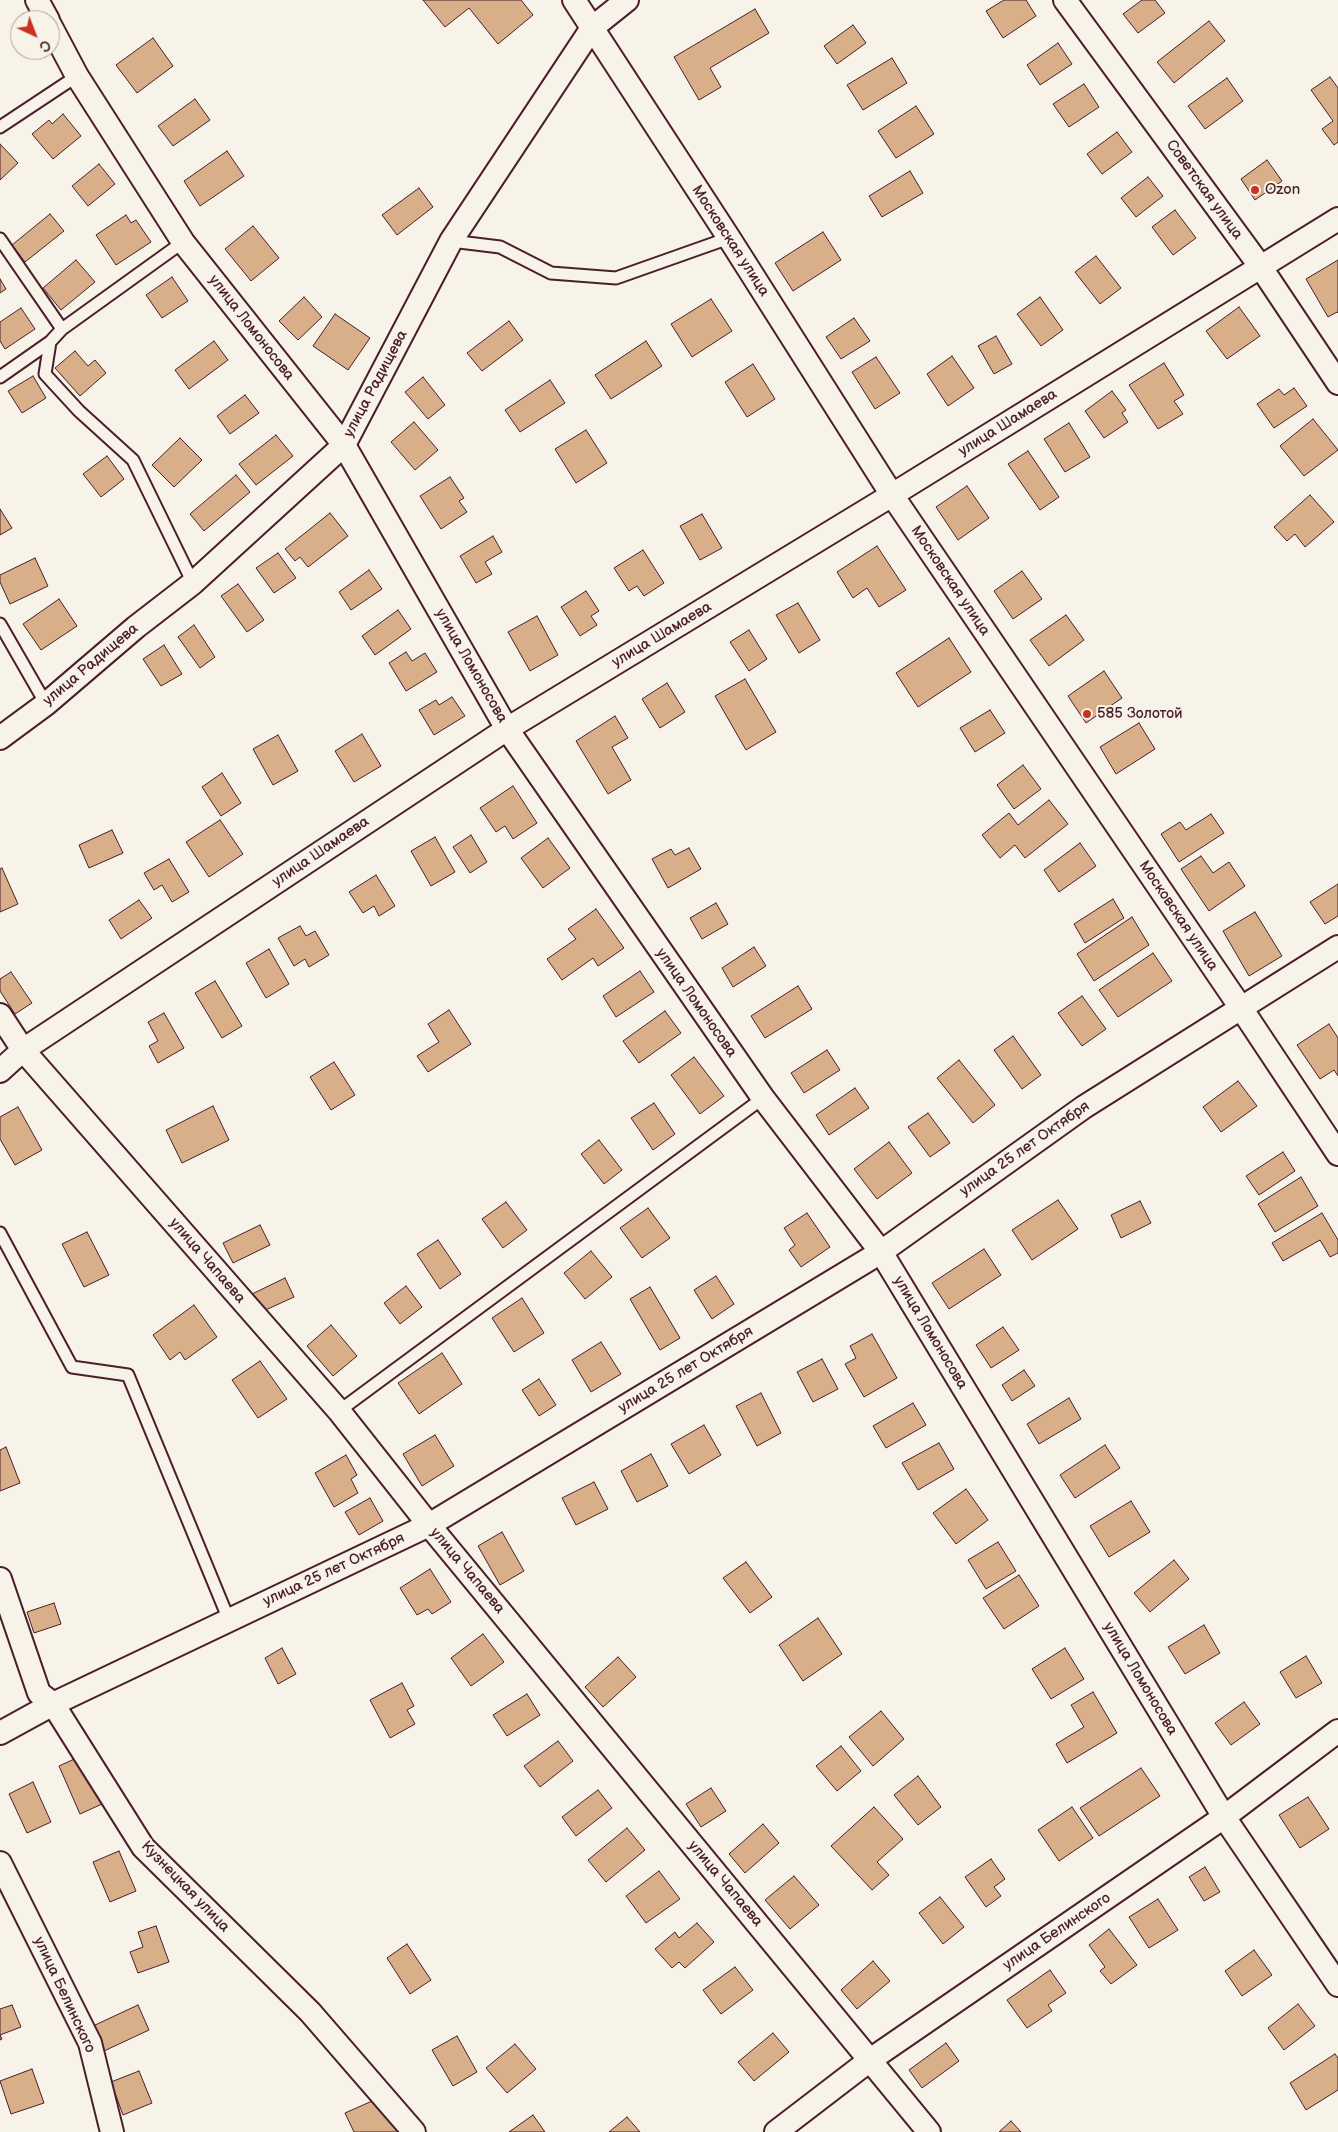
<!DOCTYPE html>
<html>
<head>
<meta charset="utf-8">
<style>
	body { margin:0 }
	#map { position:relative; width:1338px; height:2132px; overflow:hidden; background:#f7f3e8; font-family:"Balsamiq Sans",sans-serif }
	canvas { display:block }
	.north { position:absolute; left:10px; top:10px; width:50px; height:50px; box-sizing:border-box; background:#f7f3e8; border:1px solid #b29e9c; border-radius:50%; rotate:137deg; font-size:14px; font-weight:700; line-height:20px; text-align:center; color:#4a1f2b }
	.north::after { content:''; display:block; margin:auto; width:18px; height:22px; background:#c8321e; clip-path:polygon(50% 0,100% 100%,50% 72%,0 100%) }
</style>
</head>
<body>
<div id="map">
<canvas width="1338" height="2132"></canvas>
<div class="north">С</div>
</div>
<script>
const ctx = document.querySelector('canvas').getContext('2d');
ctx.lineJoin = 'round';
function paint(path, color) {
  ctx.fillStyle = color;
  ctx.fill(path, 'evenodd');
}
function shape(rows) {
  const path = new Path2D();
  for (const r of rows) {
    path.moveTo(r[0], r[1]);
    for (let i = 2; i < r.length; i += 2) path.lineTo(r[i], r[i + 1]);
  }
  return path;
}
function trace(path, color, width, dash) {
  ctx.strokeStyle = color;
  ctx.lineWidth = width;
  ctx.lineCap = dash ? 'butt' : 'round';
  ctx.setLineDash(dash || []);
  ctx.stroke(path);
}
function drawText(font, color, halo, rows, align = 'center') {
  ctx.font = font + ' "Balsamiq Sans",sans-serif';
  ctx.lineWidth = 4;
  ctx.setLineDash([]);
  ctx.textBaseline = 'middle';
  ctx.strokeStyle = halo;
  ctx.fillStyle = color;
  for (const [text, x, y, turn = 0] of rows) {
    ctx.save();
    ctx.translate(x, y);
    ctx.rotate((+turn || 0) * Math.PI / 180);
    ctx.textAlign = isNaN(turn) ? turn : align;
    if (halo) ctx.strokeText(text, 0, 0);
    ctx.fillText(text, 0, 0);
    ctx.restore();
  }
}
const building = shape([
	[423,0,521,0,533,15,498,44,469,8,445,27,423,0],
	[1004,0,1026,0,1036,16,1003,38,986,11,1004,0],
	[1142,0,1155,0,1165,13,1138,33,1123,14,1142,0],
	[755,9,769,33,710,68,721,87,699,100,674,57,755,9],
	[1209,21,1225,41,1174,83,1157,62,1209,21],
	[853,25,866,43,837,64,824,46,853,25],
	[153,38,173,66,137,93,116,65,153,38],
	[1058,43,1072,64,1040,85,1027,65,1058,43],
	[892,58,907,83,863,110,847,85,892,58],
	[1330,77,1338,88,1338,142,1334,145,1322,129,1333,121,1311,90,1330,77],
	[1227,78,1243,101,1205,129,1188,106,1227,78],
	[1084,84,1099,107,1069,127,1053,104,1084,84],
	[195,99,210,120,173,146,158,126,195,99],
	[916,106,934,134,896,158,878,131,916,106],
	[63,114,81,136,53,159,32,134,49,120,52,124,63,114],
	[1117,132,1132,152,1102,174,1087,154,1117,132],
	[0,144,18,163,0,180,0,144],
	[227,151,244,176,200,206,184,181,227,151],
	[1267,160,1282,181,1255,200,1241,179,1267,160],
	[99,164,115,184,88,206,72,186,99,164],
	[910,171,923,193,882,217,869,196,910,171],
	[1148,177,1163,196,1136,217,1121,198,1148,177],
	[419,188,433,207,397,235,382,215,419,188],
	[1175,210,1196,238,1173,255,1152,227,1175,210],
	[50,214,64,231,25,262,12,245,50,214],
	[126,215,131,223,136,220,151,242,116,265,96,235,126,215],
	[253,226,279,258,251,281,225,249,253,226],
	[823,232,841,260,793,291,775,263,823,232],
	[1096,256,1121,288,1100,304,1075,272,1096,256],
	[76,260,95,282,61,310,43,288,76,260],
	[1338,260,1338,313,1337,312,1328,317,1306,279,1338,260],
	[172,277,188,301,162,318,146,295,172,277],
	[0,279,6,289,0,293,0,279],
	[304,297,322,317,298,340,279,321,304,297],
	[1040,297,1063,330,1041,346,1017,314,1040,297],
	[711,299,732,331,692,357,671,324,711,299],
	[1239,307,1260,336,1227,359,1206,331,1239,307],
	[21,308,35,329,5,349,0,341,0,322,21,308],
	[335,314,370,338,348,370,313,346,335,314],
	[854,318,870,341,841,359,826,337,854,318],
	[509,321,523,340,482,371,467,353,509,321],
	[996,336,1012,364,994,374,978,346,996,336],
	[214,341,228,360,189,389,175,370,214,341],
	[646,341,662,366,611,399,595,375,646,341],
	[75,351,88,366,95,360,106,373,80,396,55,368,75,351],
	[952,356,974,388,948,406,927,374,952,356],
	[876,357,900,393,875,409,852,372,876,357],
	[1164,363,1184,395,1174,401,1183,414,1158,429,1129,385,1164,363],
	[753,364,775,399,747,417,725,382,753,364],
	[33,376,46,398,22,413,8,391,33,376],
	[423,377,445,405,428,419,405,392,423,377],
	[550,380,565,403,520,432,505,410,550,380],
	[1294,388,1307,406,1274,428,1257,404,1279,389,1284,395,1294,388],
	[1112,391,1126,410,1122,413,1128,422,1104,438,1085,411,1112,391],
	[245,395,259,413,230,434,217,416,245,395],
	[1313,419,1338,450,1304,476,1280,446,1313,419],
	[414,422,438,450,415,470,391,442,414,422],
	[1069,423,1090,457,1065,472,1044,439,1069,423],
	[586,430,607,463,576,483,555,449,586,430],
	[276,435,293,456,256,485,239,464,276,435],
	[180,438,202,460,174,487,152,465,180,438],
	[1028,451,1059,497,1040,510,1008,464,1028,451],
	[107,456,124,479,101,497,83,474,107,456],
	[236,475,250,492,204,531,190,514,236,475],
	[450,477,464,498,459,501,467,512,441,529,420,496,450,477],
	[967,486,989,518,958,540,936,507,967,486],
	[1310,495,1334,522,1305,547,1295,534,1287,541,1274,527,1310,495],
	[0,509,12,528,0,535,0,509],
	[330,513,348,536,308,567,300,557,295,561,285,549,330,513],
	[702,514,722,548,700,560,680,526,702,514],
	[493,536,502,552,485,562,492,574,476,583,460,556,493,536],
	[877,546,906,590,879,607,867,588,853,598,837,572,877,546],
	[643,550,664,583,644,596,637,586,629,591,614,568,643,550],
	[278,553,296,578,274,593,256,568,278,553],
	[35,558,48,586,10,604,0,582,0,575,35,558],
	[369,570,382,589,351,610,339,592,369,570],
	[1022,571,1042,599,1013,619,994,591,1022,571],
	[238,584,264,620,247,632,221,596,238,584],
	[586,591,599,611,591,616,597,625,580,636,561,607,586,591],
	[59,599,77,626,41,650,23,624,59,599],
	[798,603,820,640,799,653,776,615,798,603],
	[398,610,411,629,375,655,362,636,398,610],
	[1066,615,1084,640,1049,666,1030,640,1066,615],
	[537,616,558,655,530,671,508,632,537,616],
	[194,625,215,657,200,668,178,637,194,625],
	[749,630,767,659,749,671,730,642,749,630],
	[949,638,971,672,918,707,896,673,949,638],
	[164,645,182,674,161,686,143,659,164,645],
	[406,652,412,661,425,653,437,672,406,691,389,663,406,652],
	[1104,671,1122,698,1086,723,1068,696,1104,671],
	[745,679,776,732,746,750,715,696,745,679],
	[667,683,685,712,660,728,642,699,667,683],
	[452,697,465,716,434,735,419,710,436,700,439,705,452,697],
	[990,710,1005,733,975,752,960,728,990,710],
	[615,716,628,738,612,747,631,780,608,794,576,741,615,716],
	[1139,723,1155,749,1116,774,1100,747,1139,723],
	[362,734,381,766,354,782,335,751,362,734],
	[278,735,298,771,273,785,253,749,278,735],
	[1023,765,1041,789,1014,809,997,785,1023,765],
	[222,773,241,803,221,816,202,787,222,773],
	[513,786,537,823,513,839,505,826,496,832,480,808,513,786],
	[1049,800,1068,824,1025,858,1015,845,1000,858,982,835,1009,813,1018,825,1049,800],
	[1211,814,1224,833,1179,862,1161,834,1180,822,1186,830,1211,814],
	[220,820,243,854,209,877,186,842,220,820],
	[112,830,123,853,89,868,79,845,112,830],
	[471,835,487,862,470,873,453,847,471,835],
	[435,837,455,872,431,886,411,851,435,837],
	[548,838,570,868,543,888,521,858,548,838],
	[1080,843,1096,866,1059,892,1044,870,1080,843],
	[689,848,701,869,668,888,652,859,671,849,675,855,689,848],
	[1201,856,1213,873,1229,862,1245,886,1209,911,1181,869,1201,856],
	[169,859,189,892,172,902,162,885,154,890,144,873,169,859],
	[2,868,18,904,0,912,0,869,2,868],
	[376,875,395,906,379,916,374,906,363,913,349,892,376,875],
	[1338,884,1338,916,1325,924,1310,902,1338,884],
	[1113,899,1124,918,1085,943,1074,924,1113,899],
	[139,900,152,918,121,939,109,920,139,900],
	[716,903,728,924,702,939,690,918,716,903],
	[596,909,624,948,598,966,593,958,562,980,547,959,576,939,568,929,596,909],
	[1255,912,1282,956,1249,976,1223,931,1255,912],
	[1132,917,1149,945,1094,981,1077,954,1132,917],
	[300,926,306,936,315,931,329,955,309,967,305,959,294,966,278,938,300,926],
	[754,947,766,966,733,987,722,968,754,947],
	[269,949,289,984,266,998,246,963,269,949],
	[1153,953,1172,981,1118,1017,1099,990,1153,953],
	[640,971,654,992,616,1017,603,996,640,971],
	[11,972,32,1003,15,1014,0,991,0,979,11,972],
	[215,981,242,1026,222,1038,195,993,215,981],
	[798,986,812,1009,765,1038,751,1016,798,986],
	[1082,996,1106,1029,1082,1046,1058,1013,1082,996],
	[449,1010,471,1044,428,1072,417,1056,439,1042,428,1024,449,1010],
	[665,1011,681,1033,639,1063,623,1041,665,1011],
	[164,1013,184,1048,158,1063,149,1046,158,1041,148,1022,164,1013],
	[1329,1024,1338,1038,1338,1076,1334,1070,1320,1079,1297,1045,1329,1024],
	[1013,1036,1041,1075,1022,1089,994,1050,1013,1036],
	[827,1050,840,1070,804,1093,791,1073,827,1050],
	[694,1057,724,1096,700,1114,671,1075,694,1057],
	[959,1060,995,1105,973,1123,937,1078,959,1060],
	[334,1062,355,1095,331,1110,310,1077,334,1062],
	[1238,1081,1257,1106,1221,1132,1203,1107,1238,1081],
	[855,1088,869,1108,829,1135,816,1115,855,1088],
	[654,1103,675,1134,653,1150,631,1118,654,1103],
	[213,1106,229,1140,182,1163,166,1130,213,1106],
	[18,1107,42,1150,15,1165,0,1139,0,1117,18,1107],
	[928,1113,950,1143,930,1157,908,1127,928,1113],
	[599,1140,622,1170,604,1184,581,1154,599,1140],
	[889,1142,912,1173,877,1199,854,1169,889,1142],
	[1283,1152,1295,1171,1259,1195,1246,1176,1283,1152],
	[1301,1177,1318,1206,1275,1232,1258,1204,1301,1177],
	[1058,1200,1078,1229,1032,1260,1012,1230,1058,1200],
	[1140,1201,1151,1223,1121,1238,1111,1215,1140,1201],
	[506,1202,527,1230,503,1248,482,1219,506,1202],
	[648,1208,670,1238,642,1258,620,1228,648,1208],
	[807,1213,830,1247,801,1267,789,1250,795,1245,784,1228,807,1213],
	[1322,1213,1338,1240,1338,1253,1330,1257,1320,1240,1283,1261,1272,1243,1322,1213],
	[260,1225,270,1245,233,1263,223,1243,260,1225],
	[87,1232,109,1275,84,1287,62,1244,87,1232],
	[438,1240,461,1274,440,1289,417,1254,438,1240],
	[984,1249,1001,1275,949,1309,932,1283,984,1249],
	[591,1251,612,1277,585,1299,564,1273,591,1251],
	[716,1276,734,1304,712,1319,694,1290,716,1276],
	[285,1278,294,1297,259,1313,250,1295,285,1278],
	[406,1286,422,1307,400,1324,384,1303,406,1286],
	[650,1287,680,1338,660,1350,630,1299,650,1287],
	[522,1298,544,1333,514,1352,492,1318,522,1298],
	[194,1305,217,1337,185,1360,180,1352,170,1360,153,1335,194,1305],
	[331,1325,357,1356,333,1376,307,1346,331,1325],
	[1003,1327,1019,1350,991,1368,976,1345,1003,1327],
	[872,1334,897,1378,864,1397,845,1364,856,1358,850,1346,872,1334],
	[601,1342,621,1374,591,1392,572,1360,601,1342],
	[442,1353,462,1384,419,1414,398,1383,442,1353],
	[822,1359,838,1389,813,1402,797,1372,822,1359],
	[260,1361,287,1399,258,1418,232,1380,260,1361],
	[1024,1370,1035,1386,1012,1401,1002,1385,1024,1370],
	[539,1379,556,1405,539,1416,522,1390,539,1379],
	[761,1393,781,1433,757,1446,736,1406,761,1393],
	[1069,1398,1081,1419,1039,1444,1027,1424,1069,1398],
	[913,1403,926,1425,886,1448,873,1426,913,1403],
	[704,1425,721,1455,689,1474,671,1444,704,1425],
	[435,1435,454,1466,422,1486,403,1454,435,1435],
	[939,1443,954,1469,918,1490,902,1463,939,1443],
	[1105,1445,1120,1468,1075,1498,1060,1475,1105,1445],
	[6,1447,20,1483,0,1491,0,1450,6,1447],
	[651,1454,668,1486,637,1502,621,1471,651,1454],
	[346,1455,357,1475,351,1479,358,1493,334,1507,315,1473,346,1455],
	[594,1482,608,1509,576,1525,562,1498,594,1482],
	[966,1489,988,1520,956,1544,933,1513,966,1489],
	[370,1498,383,1521,359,1535,345,1512,370,1498],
	[1131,1501,1150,1532,1109,1557,1090,1526,1131,1501],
	[502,1532,524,1571,500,1585,478,1546,502,1532],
	[998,1542,1016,1571,986,1589,968,1560,998,1542],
	[1174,1560,1189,1579,1150,1612,1134,1593,1174,1560],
	[746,1562,772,1597,750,1613,723,1578,746,1562],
	[430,1569,451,1602,432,1614,428,1609,417,1615,400,1588,430,1569],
	[1019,1575,1039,1606,1004,1629,983,1598,1019,1575],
	[54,1603,61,1624,34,1633,27,1612,54,1603],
	[818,1618,842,1654,803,1681,779,1645,818,1618],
	[1204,1625,1220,1653,1185,1674,1168,1647,1204,1625],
	[483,1634,504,1662,471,1686,451,1658,483,1634],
	[282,1648,296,1674,278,1684,265,1658,282,1648],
	[1065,1648,1084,1679,1051,1699,1032,1669,1065,1648],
	[1306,1656,1322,1683,1296,1698,1280,1672,1306,1656],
	[618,1657,636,1677,603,1707,585,1687,618,1657],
	[402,1683,414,1706,407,1710,415,1724,390,1738,370,1700,402,1683],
	[1093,1692,1117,1733,1067,1763,1056,1744,1084,1727,1071,1705,1093,1692],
	[527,1694,540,1715,507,1736,493,1715,527,1694],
	[1244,1702,1260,1724,1231,1745,1215,1723,1244,1702],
	[881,1711,904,1739,873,1766,849,1737,881,1711],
	[558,1741,573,1761,540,1787,524,1766,558,1741],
	[841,1746,861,1771,837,1791,816,1766,841,1746],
	[81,1756,102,1804,80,1814,59,1766,81,1756],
	[1141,1768,1160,1796,1099,1836,1080,1808,1141,1768],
	[918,1776,941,1807,918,1825,894,1795,918,1776],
	[33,1782,51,1822,27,1833,9,1794,33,1782],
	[711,1788,726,1811,701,1827,686,1804,711,1788],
	[598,1790,612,1808,576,1836,562,1817,598,1790],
	[1308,1797,1329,1829,1300,1848,1279,1815,1308,1797],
	[874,1807,903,1839,877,1862,889,1875,872,1890,831,1846,874,1807],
	[1072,1807,1093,1838,1059,1861,1038,1830,1072,1807],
	[763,1824,779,1843,745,1873,729,1854,763,1824],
	[627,1828,645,1850,606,1882,588,1860,627,1828],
	[119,1851,136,1891,110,1902,93,1862,119,1851],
	[991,1859,1005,1879,994,1887,1001,1896,986,1907,965,1877,991,1859],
	[1205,1867,1220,1892,1204,1901,1189,1877,1205,1867],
	[659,1871,680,1899,646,1923,626,1896,659,1871],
	[794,1876,819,1905,790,1929,765,1900,794,1876],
	[940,1897,964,1927,943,1944,919,1913,940,1897],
	[1158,1899,1178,1930,1149,1948,1129,1917,1158,1899],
	[697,1923,714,1942,685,1968,679,1962,672,1968,655,1949,675,1932,679,1938,697,1923],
	[156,1926,169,1962,138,1973,130,1952,143,1947,138,1932,156,1926],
	[1109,1929,1137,1965,1111,1984,1100,1971,1105,1967,1089,1945,1109,1929],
	[407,1944,431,1980,410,1994,387,1958,407,1944],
	[1254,1950,1272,1975,1242,1996,1225,1971,1254,1950],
	[873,1961,890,1981,857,2009,841,1990,873,1961],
	[735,1967,753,1990,721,2014,703,1990,735,1967],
	[1050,1970,1066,1993,1048,2005,1052,2011,1027,2028,1007,2000,1050,1970],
	[1298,2004,1315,2026,1284,2050,1268,2028,1298,2004],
	[12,2005,21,2027,0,2035,2,2039,0,2040,0,2009,12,2005],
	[138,2005,149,2030,104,2051,93,2026,138,2005],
	[773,2033,789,2052,754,2081,738,2062,773,2033],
	[457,2036,477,2072,453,2086,432,2050,457,2036],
	[946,2043,959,2061,922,2088,909,2070,946,2043],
	[515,2044,536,2069,507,2093,486,2068,515,2044],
	[1335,2054,1338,2058,1338,2090,1306,2110,1290,2083,1335,2054],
	[32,2069,44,2103,11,2114,0,2081,32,2069],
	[139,2071,152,2103,123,2115,111,2082,139,2071],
	[388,2094,400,2132,354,2132,345,2113,388,2094],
	[533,2115,545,2132,509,2132,533,2115],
	[627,2117,640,2132,609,2132,627,2117],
	[1011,2121,1021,2132,999,2132,1011,2121]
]);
paint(building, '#d8af89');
trace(building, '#4a1f2b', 1);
const service = shape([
	[0,127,77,76],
	[0,239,62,329],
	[451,241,500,247,551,273,616,278,729,238],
	[50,342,45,374,79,411,133,460,193,583],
	[0,377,50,342,62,329,183,242],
	[0,624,46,704],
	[0,1233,72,1367,128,1375,229,1620],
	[339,1411,763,1098]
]);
const minor = shape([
	[37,0,48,20],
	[574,0,729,238,892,495,1241,1008,1338,1154],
	[1065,0,1260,266,1338,383],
	[50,25,77,76,183,242,344,445,507,729,763,1098,881,1252,1224,1817,1338,1985],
	[0,738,46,704,136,627,193,583,344,445,451,241,592,28,627,0],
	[0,1015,23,1050,339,1411,429,1525,929,2132],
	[0,1071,23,1050,507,729,892,495,1338,219],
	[0,1579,39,1693,53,1704,143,1847,310,2012,414,2132],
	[0,1733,53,1704,429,1525,881,1252,1084,1107,1338,947],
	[0,1863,90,2043,112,2132],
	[776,2132,870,2060,1224,1817,1338,1731]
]);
trace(service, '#4a1f2b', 15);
trace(minor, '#4a1f2b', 26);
trace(service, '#f7f3e8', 11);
trace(minor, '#f7f3e8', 22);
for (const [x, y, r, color] of [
	[1255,190,5,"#c8321e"],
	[1087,714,5,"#c8321e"]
]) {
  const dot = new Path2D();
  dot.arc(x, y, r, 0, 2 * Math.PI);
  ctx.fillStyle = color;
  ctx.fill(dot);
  trace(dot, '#f7f3e8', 2);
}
drawText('15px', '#4a1f2b', '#f7f3e8', [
	["Советская улица",1204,190,54],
	["Московская улица",730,241,57],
	["улица Ломоносова",251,328,52],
	["улица Радищева",376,384,-62],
	["улица Шамаева",1008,423,-32],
	["Московская улица",950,581,56],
	["улица Шамаева",662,635,-31],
	["улица Радищева",91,665,-40],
	["улица Ломоносова",471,666,60],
	["улица Шамаева",321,852,-34],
	["Московская улица",1178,916,56],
	["улица Ломоносова",696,1003,55],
	["улица 25 лет Октября",1025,1149,-35],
	["улица Чапаева",207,1261,49],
	["улица Ломоносова",930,1333,59],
	["улица 25 лет Октября",686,1370,-31],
	["улица 25 лет Октября",334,1570,-25],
	["улица Чапаева",467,1571,50],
	["улица Ломоносова",1140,1679,59],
	["улица Чапаева",725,1884,50],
	["Кузнецкая улица",185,1887,46],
	["улица Белинского",1057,1932,-34],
	["улица Белинского",64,1995,65]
]);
drawText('15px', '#4a1f2b', '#f7f3e8', [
	["Ozon",1265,190],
	["585 Золотой",1097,714]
], 'left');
</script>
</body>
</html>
